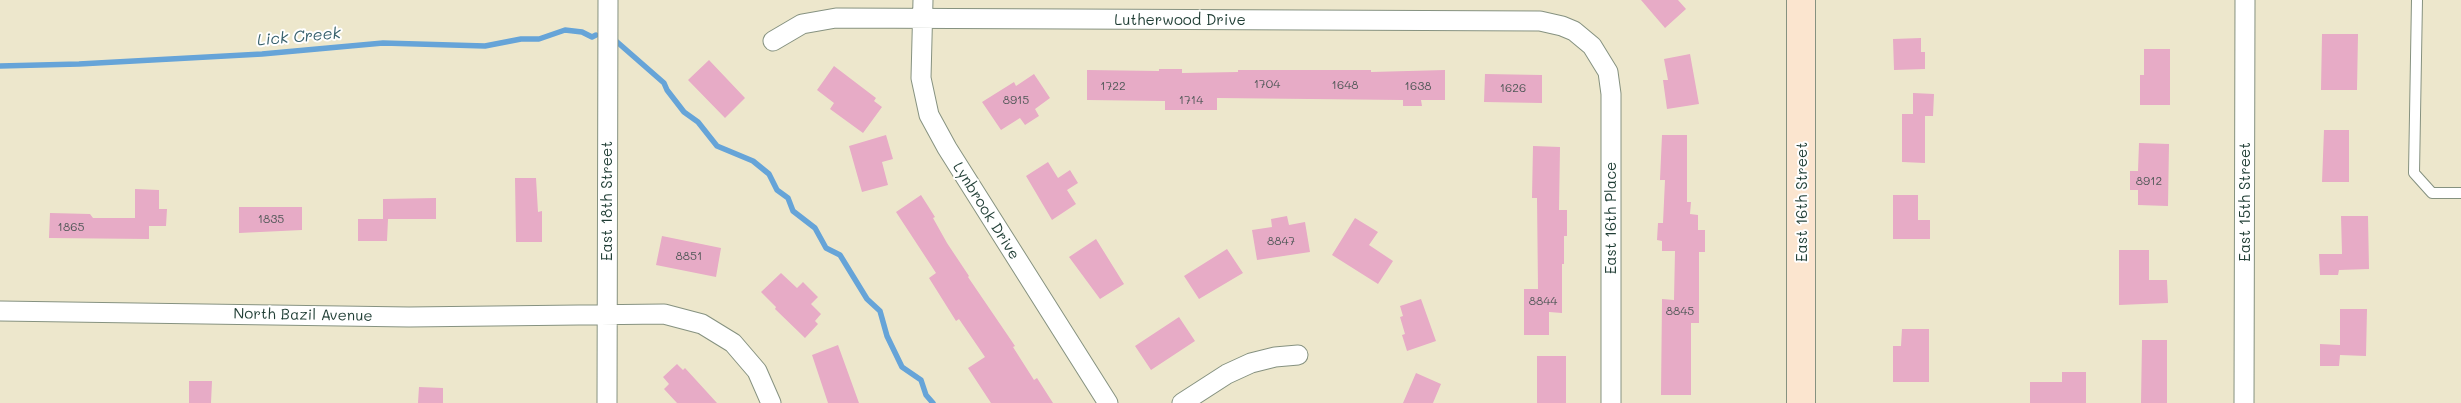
<!DOCTYPE html>
<html>
<head>
<meta charset="utf-8">
<style>
	body { margin:0 }
	canvas { display:block; background:#ede7cc }
</style>
</head>
<body>
<canvas width="2461" height="403"></canvas>
<script>
const ctx = document.querySelector('canvas').getContext('2d');
ctx.lineJoin = 'round';
function shape(rows) {
  const path = new Path2D();
  for (const r of rows) {
    path.moveTo(r[0], r[1]);
    for (let i = 2; i < r.length; i += 2) path.lineTo(r[i], r[i + 1]);
  }
  return path;
}
function trace(path, color, width, dash) {
  ctx.strokeStyle = color;
  ctx.lineWidth = width;
  ctx.lineCap = dash ? 'butt' : 'round';
  ctx.setLineDash(dash || []);
  ctx.stroke(path);
}
function paint(path, color) {
  ctx.fillStyle = color;
  ctx.fill(path, 'evenodd');
}
function drawText(font, color, halo, rows, align = 'center') {
  ctx.font = font + ' Mali,sans-serif';
  ctx.lineWidth = 4;
  ctx.setLineDash([]);
  ctx.textBaseline = 'middle';
  ctx.strokeStyle = halo;
  ctx.fillStyle = color;
  for (const [text, x, y, turn = 0] of rows) {
    ctx.save();
    ctx.translate(x, y);
    ctx.rotate((+turn || 0) * Math.PI / 180);
    ctx.textAlign = isNaN(turn) ? turn : align;
    if (halo) ctx.strokeText(text, 0, 0);
    ctx.fillText(text, 0, 0);
    ctx.restore();
  }
}
trace(shape([
	[616,41,664,83,667,90,684,112,698,122,717,146,753,161,769,174,777,190,788,198,793,211,815,228,826,248,840,255,867,299,880,311,887,336,902,367,921,380,926,395,933,403],
	[0,66,79,64,262,54,383,43,485,46,521,39,539,39,565,30,582,32,592,37,596,35]
]), '#66a4d8', 5.5);
paint(shape([
	[1641,0,1678,0,1686,9,1665,28],
	[2322,34,2358,34,2357,90,2321,90],
	[1921,38,1921,52,1925,52,1925,69,1894,70,1893,39],
	[2144,49,2170,49,2170,105,2140,105,2140,75,2144,75],
	[1690,54,1699,104,1667,109,1663,80,1668,80,1664,59],
	[709,60,745,98,725,118,688,80],
	[834,66,876,98,874,101,882,107,863,133,830,109,834,103,817,90],
	[1159,69,1182,69,1182,73,1238,72,1238,70,1371,70,1371,72,1445,70,1445,100,1421,100,1422,106,1403,106,1403,100,1217,98,1217,110,1165,110,1165,101,1087,100,1087,70,1159,71],
	[1034,74,1050,98,1035,109,1039,116,1025,125,1020,118,1001,130,982,102,1014,82,1016,86],
	[1485,74,1542,75,1542,103,1484,102],
	[1913,93,1934,94,1933,116,1925,116,1925,163,1902,162,1902,114,1913,114],
	[2324,130,2349,130,2349,182,2322,182],
	[886,135,893,159,882,162,888,185,862,192,849,146],
	[1662,135,1687,135,1687,202,1691,202,1690,214,1698,215,1698,230,1705,230,1705,252,1699,252,1699,323,1691,323,1691,395,1661,395,1662,299,1674,300,1675,251,1662,251,1662,241,1657,240,1658,223,1663,223,1665,180,1660,180],
	[2139,143,2169,144,2168,206,2138,205,2138,190,2130,190,2130,171,2138,171],
	[1533,146,1560,147,1559,210,1567,210,1567,236,1564,236,1564,264,1562,264,1562,313,1549,312,1549,335,1524,335,1524,289,1538,289,1537,198,1532,198],
	[1048,162,1058,178,1070,170,1078,183,1067,190,1076,204,1052,220,1026,176],
	[515,178,536,178,538,212,542,211,542,242,516,242],
	[135,189,159,190,159,209,167,209,166,226,149,226,149,239,49,238,50,213,90,214,93,218,135,218],
	[921,195,935,217,933,218,947,243,969,276,968,277,1015,346,1013,347,1034,380,1037,378,1053,403,991,403,968,368,985,357,959,319,956,321,929,278,936,273,896,212],
	[1893,195,1918,195,1918,220,1930,220,1930,239,1893,239],
	[436,198,436,219,383,219,383,199],
	[239,207,302,207,302,230,239,233],
	[1287,216,1289,225,1305,222,1310,252,1257,260,1252,230,1272,227,1271,219],
	[2341,216,2368,216,2369,269,2339,270,2338,275,2320,275,2319,254,2342,254],
	[1355,218,1378,232,1369,245,1393,261,1378,284,1332,255],
	[358,219,388,219,387,241,358,241],
	[662,236,721,248,716,277,656,265],
	[1096,239,1124,284,1100,299,1069,257],
	[1227,249,1243,273,1199,299,1184,276],
	[2119,250,2149,250,2149,280,2167,280,2168,303,2119,305],
	[781,273,797,288,803,282,818,297,811,304,821,314,815,321,818,324,805,338,775,309,776,307,761,292],
	[1421,299,1436,341,1407,351,1402,335,1405,334,1400,317,1403,316,1400,306],
	[2340,309,2367,309,2366,356,2340,355,2339,366,2320,366,2320,344,2340,345],
	[1179,317,1195,341,1151,370,1135,346],
	[1902,329,1929,329,1929,382,1893,382,1893,346,1901,346],
	[2142,340,2167,340,2167,403,2141,403],
	[838,345,859,403,828,403,812,355],
	[1537,356,1566,356,1566,403,1537,403],
	[677,364,683,370,685,368,717,403,677,403,664,389,669,384,663,377],
	[2062,372,2086,372,2086,403,2030,403,2030,382,2062,382],
	[1416,373,1441,384,1433,403,1403,403],
	[189,381,212,381,211,403,189,403],
	[419,387,443,388,443,403,418,403]
]), '#e7abc6');
const lane = shape([
	[2417,0,2414,173,2432,193,2461,193]
]);
const street = shape([
	[923,0,921,78,929,115,947,148,1108,403],
	[773,41,802,24,836,18,1540,21,1562,26,1574,31,1592,46,1608,72,1611,94,1611,403],
	[0,311,409,317,664,314,702,324,733,343,757,371,771,403],
	[607,403,608,0],
	[1182,403,1227,374,1251,363,1275,357,1298,355],
	[2244,403,2245,0]
]);
const secondary = shape([
	[1801,403,1801,0]
]);
trace(lane, '#869280', 12);
trace(street, '#869280', 21);
trace(secondary, '#869280', 30);
trace(lane, '#fff', 10);
trace(street, '#fff', 19);
trace(secondary, '#fbe5cf', 28);
drawText('12px', '#515858', null, [
	["1704",1267,84],
	["1648",1345,85],
	["1722",1113,86],
	["1638",1418,86],
	["1626",1513,88],
	["8915",1016,100],
	["1714",1191,100],
	["8912",2149,181],
	["1835",271,219],
	["1865",71,227],
	["8847",1281,241],
	["8851",689,256],
	["8844",1543,301],
	["8845",1680,311]
]);
drawText('15px', '#1f3d34', '#fff', [
	["Lutherwood Drive",1180,20],
	["East 18th Street",607,201,-90],
	["East 16th Street",1802,202,-90],
	["East 15th Street",2245,202,-90],
	["Lynbrook Drive",986,211,58],
	["East 16th Place",1611,218,-90],
	["North Bazil Avenue",303,315,1]
]);
drawText('italic 16px', '#38616d', '#fff', [
	["Lick Creek",299,37,-5]
]);
</script>
</body>
</html>
